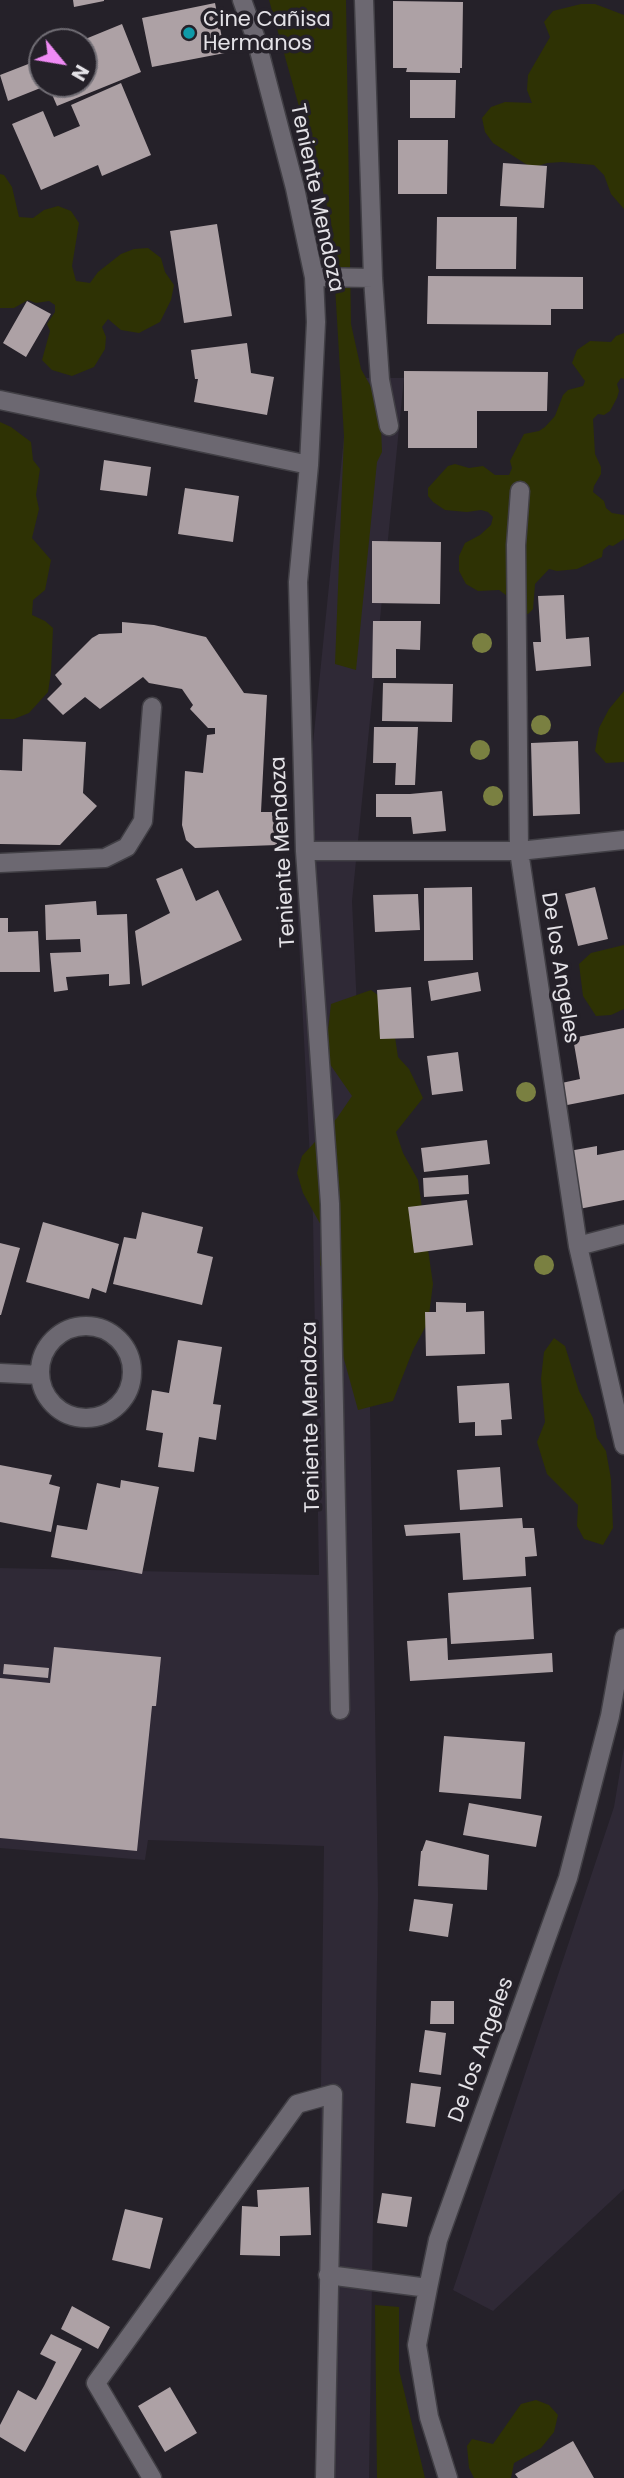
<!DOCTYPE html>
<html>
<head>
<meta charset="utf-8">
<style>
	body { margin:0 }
	#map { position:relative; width:624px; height:2478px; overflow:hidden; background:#252129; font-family:Poppins,sans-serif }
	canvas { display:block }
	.north { position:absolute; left:28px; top:28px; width:70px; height:70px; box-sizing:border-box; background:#252129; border:2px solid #716e75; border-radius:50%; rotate:120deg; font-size:19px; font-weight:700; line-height:28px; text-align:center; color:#e4e2e7 }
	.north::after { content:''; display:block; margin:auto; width:24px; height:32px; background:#f08bf5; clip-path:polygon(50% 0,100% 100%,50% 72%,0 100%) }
</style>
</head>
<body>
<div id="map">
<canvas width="624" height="2478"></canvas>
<div class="north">N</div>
</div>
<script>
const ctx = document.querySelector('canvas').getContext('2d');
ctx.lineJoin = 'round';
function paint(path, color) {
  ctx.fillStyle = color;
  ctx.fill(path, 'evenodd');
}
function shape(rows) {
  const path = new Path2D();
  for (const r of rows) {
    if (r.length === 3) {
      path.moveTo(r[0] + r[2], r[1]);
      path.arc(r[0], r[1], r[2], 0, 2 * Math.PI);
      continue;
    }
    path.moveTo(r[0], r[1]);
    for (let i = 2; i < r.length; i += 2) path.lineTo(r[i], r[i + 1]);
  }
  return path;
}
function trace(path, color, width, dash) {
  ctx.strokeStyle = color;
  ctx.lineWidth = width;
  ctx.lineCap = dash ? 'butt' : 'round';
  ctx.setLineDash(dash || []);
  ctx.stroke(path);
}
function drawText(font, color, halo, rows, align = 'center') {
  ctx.font = font + ' Poppins,sans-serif';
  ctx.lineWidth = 7;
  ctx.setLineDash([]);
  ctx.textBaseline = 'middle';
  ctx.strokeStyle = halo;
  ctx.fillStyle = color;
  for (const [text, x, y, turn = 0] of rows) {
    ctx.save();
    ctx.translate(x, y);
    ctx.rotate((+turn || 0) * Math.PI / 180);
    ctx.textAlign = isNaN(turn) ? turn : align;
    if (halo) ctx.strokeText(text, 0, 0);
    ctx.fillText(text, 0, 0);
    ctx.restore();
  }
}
paint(shape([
	[350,378,404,378,352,901,367,1223,378,1896,369,2478,316,2478,324,1846,148,1840,145,1860,0,1848,0,1568,319,1575,313,1218,297,901],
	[624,1747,624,2189,493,2311,453,2290,614,1807]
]), '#2f2936');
paint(shape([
	[269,0,346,0,351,324,361,369,380,403,382,452,377,462,356,670,335,664,344,436,331,220],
	[581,4,595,4,624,15,624,209,611,194,604,175,594,165,562,162,547,163,532,168,493,143,485,132,482,118,491,107,505,102,532,103,527,90,528,75,550,37,544,22,553,11],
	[0,174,4,175,12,187,19,217,33,218,44,210,58,206,71,211,79,223,72,266,76,281,90,283,98,272,121,254,134,249,148,248,161,258,165,272,174,285,171,300,160,322,139,333,121,330,108,319,102,327,106,337,105,349,94,367,72,376,52,370,42,360,50,331,47,324,55,312,55,305,49,301,36,303,28,300,14,308,0,308],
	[624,333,624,379,621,378,617,384,619,391,617,398,610,411,604,415,598,414,593,419,595,454,601,467,601,474,594,486,593,492,604,501,606,508,612,513,624,515,624,539,613,546,609,545,603,550,602,557,577,569,557,571,549,569,535,584,533,609,528,614,521,612,510,598,499,590,478,591,466,584,459,571,459,556,465,543,480,535,491,525,493,517,488,512,481,510,467,512,445,510,433,502,428,496,428,488,448,466,455,464,469,468,483,466,495,475,509,475,512,468,510,461,524,434,539,431,545,427,555,416,563,395,568,390,583,386,585,381,572,363,577,350,590,341,611,342,616,336],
	[0,422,11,427,31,442,33,460,40,469,36,495,39,509,32,538,51,560,45,590,33,600,32,615,45,621,53,628,51,672,48,692,29,713,14,719,0,719],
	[624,691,624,762,606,763,595,751,599,728,609,709],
	[624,945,624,1009,611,1015,596,1016,583,996,579,964,591,953],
	[371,990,390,1004,398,1057,409,1069,423,1098,396,1132,403,1153,418,1180,433,1284,428,1322,413,1350,393,1401,358,1410,339,1341,343,1300,320,1265,322,1227,303,1193,297,1173,302,1156,337,1118,352,1096,325,1057,331,1004],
	[554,1338,565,1346,579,1391,593,1418,597,1438,606,1451,611,1479,613,1528,603,1545,584,1539,577,1526,578,1505,547,1474,537,1442,545,1422,541,1379,544,1352],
	[375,2305,399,2307,399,2370,425,2478,377,2478],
	[536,2400,549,2405,558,2415,554,2432,541,2448,514,2463,511,2478,474,2478,469,2468,467,2446,472,2439,493,2444,521,2404]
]), '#2e3204');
paint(shape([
	[73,0,104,0,104,1,74,7],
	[393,1,463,2,462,68,460,68,460,73,406,72,407,68,393,68],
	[215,3,225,53,152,67,142,18],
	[122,24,141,72,57,106,48,85,8,101,0,75,36,61,42,77,42,84,84,84,84,42,78,42],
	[410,80,456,80,455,118,410,118],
	[121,83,151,155,102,176,98,165,41,190,12,124,43,111,54,137,80,126,71,105],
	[398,140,448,140,447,194,398,194],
	[503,163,547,166,544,208,500,206],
	[437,217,517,217,516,269,436,269],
	[217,224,232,316,184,323,170,231],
	[428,276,583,277,583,309,551,309,551,325,427,324],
	[27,301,51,314,26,357,3,343],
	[247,343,251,373,274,377,267,415,194,402,198,379,195,379,191,350],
	[404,371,548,372,547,411,477,411,477,448,408,448,408,411,404,411],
	[104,460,151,467,147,496,100,490],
	[185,488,239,496,233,542,178,534],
	[372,541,441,542,440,604,372,603],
	[564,595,566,639,589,637,591,666,536,671,533,642,541,642,538,596],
	[373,621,421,621,420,650,396,649,396,678,372,678],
	[122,622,154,625,206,637,244,693,267,695,261,812,279,812,277,845,195,848,186,840,182,825,185,771,203,773,207,735,215,734,215,728,208,728,190,709,193,705,182,689,149,683,143,677,100,709,85,697,63,715,47,699,62,684,55,675,92,638,99,634,122,633],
	[383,683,453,684,452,722,382,721],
	[374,727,418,727,415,785,395,785,396,763,373,763],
	[23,739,86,742,83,793,97,806,60,845,0,844,0,770,22,771],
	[578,741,580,814,533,816,531,743],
	[442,791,446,831,413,834,411,817,376,817,376,794,410,794],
	[182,868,196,901,218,890,242,940,142,986,135,931,170,913,156,879],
	[472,887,473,960,424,961,424,888],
	[595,887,608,939,578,946,565,894],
	[418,894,420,930,375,932,373,895],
	[96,901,97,915,127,914,130,984,109,986,109,974,66,977,68,990,54,992,50,953,81,952,80,939,46,940,45,905],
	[0,918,8,918,8,932,38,931,40,972,0,972],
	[478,972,481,991,431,1001,428,981],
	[411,987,414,1038,380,1039,377,990],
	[624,1028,624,1094,562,1106,557,1084,580,1079,573,1038],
	[458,1052,463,1091,432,1095,427,1056],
	[487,1140,490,1164,424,1172,421,1148],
	[597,1146,597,1155,624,1150,624,1200,579,1209,569,1151],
	[468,1175,469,1194,424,1197,423,1178],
	[467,1200,473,1245,414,1253,408,1207],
	[142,1212,203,1227,197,1253,213,1257,202,1305,113,1284,124,1237,136,1239],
	[43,1222,119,1244,106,1293,92,1288,89,1299,26,1282],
	[0,1243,20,1248,1,1315,0,1315],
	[436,1302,466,1303,466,1312,484,1311,485,1354,426,1356,425,1312,436,1312],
	[178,1340,222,1347,213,1404,221,1405,216,1440,199,1437,194,1472,158,1467,163,1433,146,1430,152,1390,169,1393],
	[509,1383,512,1419,501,1420,502,1435,475,1436,475,1422,459,1423,457,1386],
	[0,1465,52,1475,49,1484,60,1487,51,1532,0,1522],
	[500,1467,503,1507,460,1510,457,1470],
	[121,1480,159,1487,142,1574,51,1557,57,1525,87,1530,97,1483,120,1488],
	[522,1518,523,1528,534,1528,537,1556,525,1557,526,1576,463,1580,460,1533,406,1536,404,1525],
	[531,1587,534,1639,451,1644,448,1593],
	[447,1638,448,1660,552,1653,553,1672,410,1681,407,1641],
	[54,1647,161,1657,156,1706,152,1706,137,1851,0,1838,0,1678,50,1683],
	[4,1664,49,1668,48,1678,3,1674],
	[444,1736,525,1742,521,1799,439,1792],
	[469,1803,542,1816,536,1847,463,1835],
	[426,1840,489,1855,487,1890,418,1886,421,1851,422,1851],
	[414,1899,453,1904,448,1937,409,1931],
	[431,2001,454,2001,454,2024,430,2024],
	[425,2030,446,2033,441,2075,419,2072],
	[411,2083,441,2087,435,2127,406,2123],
	[309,2187,311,2235,280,2236,280,2256,240,2255,242,2206,258,2207,257,2190],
	[382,2193,412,2197,407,2227,377,2223],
	[125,2209,163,2218,150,2269,112,2260],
	[72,2306,110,2327,98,2349,61,2329],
	[51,2334,82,2349,25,2452,0,2437,0,2425,18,2390,36,2400,44,2386,56,2362,40,2354],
	[170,2387,197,2433,165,2452,138,2406],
	[573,2441,594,2478,518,2478,515,2474]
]), '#ada1a5');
const minor = shape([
	[242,0,256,39,295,188,314,277,316,322,309,465,298,582,305,851,330,1204,340,1710],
	[364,0,373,278,380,380,389,426],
	[314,277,373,278],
	[0,400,309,465],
	[520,491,516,545,519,851,578,1246,624,1445],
	[305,851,519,851,624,840],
	[0,863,105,858,127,847,143,821,152,707],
	[578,1246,624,1234],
	[86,1372,46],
	[0,1373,40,1375],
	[328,2275,428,2288],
	[152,2478,96,2383,297,2104,333,2094,325,2478],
	[448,2478,429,2417,417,2345,428,2288,438,2240,568,1878,610,1716,624,1638]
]);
trace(minor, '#413f45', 21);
trace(minor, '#6c6871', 18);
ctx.fillStyle = '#7a8041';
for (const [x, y] of [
	[482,643],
	[541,725],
	[480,750],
	[493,796],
	[526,1092],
	[544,1265]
]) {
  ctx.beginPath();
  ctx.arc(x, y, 10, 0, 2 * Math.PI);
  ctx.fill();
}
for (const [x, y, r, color] of [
	[189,33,7,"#0f9aa8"]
]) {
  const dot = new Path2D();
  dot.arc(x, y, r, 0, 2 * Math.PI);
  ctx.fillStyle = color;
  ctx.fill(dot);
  trace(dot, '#252129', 2.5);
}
drawText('21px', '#e4e2e7', '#252129', [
	["Cine Cañisa",203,21],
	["Hermanos",203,45]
], 'left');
drawText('21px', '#e4e2e7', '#252129', [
	["Teniente Mendoza",316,198,78],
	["Teniente Mendoza",284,852,-93],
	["De los Angeles",559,968,81],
	["Teniente Mendoza",312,1417,-91],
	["De los Angeles",482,2050,-70]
]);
</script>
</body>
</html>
